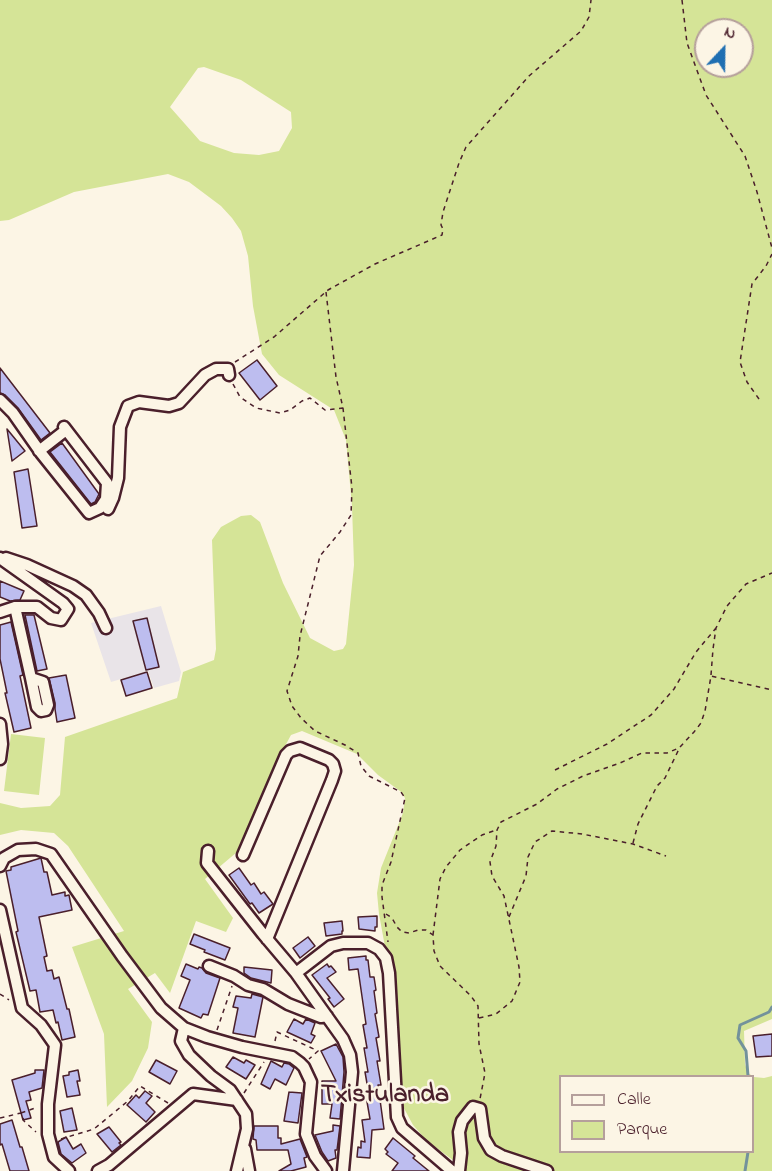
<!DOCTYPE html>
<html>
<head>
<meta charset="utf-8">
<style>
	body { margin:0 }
	#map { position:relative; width:772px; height:1171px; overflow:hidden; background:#fcf5e5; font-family:"Indie Flower",sans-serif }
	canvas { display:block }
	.legend { position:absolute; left:559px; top:1075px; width:195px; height:78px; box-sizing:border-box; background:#fcf5e5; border:2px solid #b59f9b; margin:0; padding:8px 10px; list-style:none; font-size:18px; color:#4a1f2b }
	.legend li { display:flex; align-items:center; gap:12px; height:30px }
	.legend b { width:30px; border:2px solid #b59f9b }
	.north { position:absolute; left:694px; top:18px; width:60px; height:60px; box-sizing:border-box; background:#fcf5e5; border:2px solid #b59f9b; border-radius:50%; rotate:22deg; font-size:16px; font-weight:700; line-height:24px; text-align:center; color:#4a1f2b }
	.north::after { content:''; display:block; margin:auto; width:21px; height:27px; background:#1f6fb2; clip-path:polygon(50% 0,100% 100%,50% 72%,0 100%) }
</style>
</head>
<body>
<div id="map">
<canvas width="772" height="1171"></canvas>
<ul class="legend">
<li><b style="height:8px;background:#fcf5e5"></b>Calle</li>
<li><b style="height:16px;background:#d5e497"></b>Parque</li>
</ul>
<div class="north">N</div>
</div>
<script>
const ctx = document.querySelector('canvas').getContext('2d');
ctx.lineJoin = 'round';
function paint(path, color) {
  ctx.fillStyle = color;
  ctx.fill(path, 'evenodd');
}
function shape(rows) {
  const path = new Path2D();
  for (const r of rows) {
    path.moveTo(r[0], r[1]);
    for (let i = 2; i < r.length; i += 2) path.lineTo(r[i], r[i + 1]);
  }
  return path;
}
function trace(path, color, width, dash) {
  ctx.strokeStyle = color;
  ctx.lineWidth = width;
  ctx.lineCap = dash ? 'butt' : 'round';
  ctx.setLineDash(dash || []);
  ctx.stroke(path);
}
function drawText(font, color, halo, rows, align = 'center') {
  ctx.font = font + ' "Indie Flower",sans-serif';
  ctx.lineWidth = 5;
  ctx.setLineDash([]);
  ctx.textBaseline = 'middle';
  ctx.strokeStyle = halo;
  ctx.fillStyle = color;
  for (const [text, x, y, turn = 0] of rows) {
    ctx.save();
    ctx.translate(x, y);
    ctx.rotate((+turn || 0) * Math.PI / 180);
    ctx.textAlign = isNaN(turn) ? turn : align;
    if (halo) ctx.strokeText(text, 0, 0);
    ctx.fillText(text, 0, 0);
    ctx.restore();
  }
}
paint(shape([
	[161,606,181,672,179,681,154,688,148,671,111,682,91,623]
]), '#e9e4e8');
paint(shape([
	[0,0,772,0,772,1019,744,1031,745,1064,748,1073,754,1077,764,1078,772,1076,772,1171,463,1171,461,1166,427,1141,413,1125,399,1099,390,974,379,914,377,893,381,868,403,813,405,798,400,791,378,775,357,754,302,731,291,735,272,770,243,847,205,879,233,918,226,932,196,921,170,993,155,973,128,989,152,1022,148,1048,132,1081,107,1107,104,1034,72,947,124,931,68,846,54,833,21,830,0,835,0,803,21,808,50,806,60,795,65,737,177,698,183,672,214,660,216,649,212,540,221,527,241,516,251,515,260,522,283,583,310,638,334,651,343,649,346,644,354,565,352,506,346,440,334,410,279,375,262,354,253,306,248,256,241,231,232,218,221,206,189,182,168,174,74,192,9,220,0,221],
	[706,30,742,30,742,66,706,66],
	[204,67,241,80,291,112,292,128,279,151,259,155,234,153,200,141,170,107,198,68],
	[560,1076,752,1076,752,1152,560,1152],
	[11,734,45,738,39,795,4,791]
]), '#d5e497');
trace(shape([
	[748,1076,746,1051,738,1038,740,1025,769,1012,772,1007],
	[745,1171,748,1152]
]), '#73929b', 3);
const building = shape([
	[257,360,277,386,260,400,239,373,257,360],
	[0,368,50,433,41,440,18,408,5,395,0,393,0,368],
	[7,429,25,451,12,461,7,429],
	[62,443,99,494,95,502,91,504,50,452,62,443],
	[28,469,37,526,22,528,14,472,28,469],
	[0,581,24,591,20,600,10,601,0,597,0,581],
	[25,615,34,615,47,669,37,671,25,615],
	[147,618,159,667,146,670,133,621,147,618],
	[11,622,23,675,20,676,31,728,14,732,5,693,7,693,0,659,0,625,11,622],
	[147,672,152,688,126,696,121,680,147,672],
	[66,675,75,718,57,722,55,709,55,703,49,678,66,675],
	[41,858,44,872,47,872,52,895,65,892,65,896,69,895,72,910,39,917,47,956,44,957,47,971,52,970,54,979,59,977,67,1009,69,1009,75,1037,62,1040,58,1022,56,1023,53,1010,40,1012,36,990,30,991,16,932,18,931,6,871,11,870,11,867,41,858],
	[239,868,251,885,254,883,261,894,264,892,273,904,259,913,252,903,250,904,229,875,239,868],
	[377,916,377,927,375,927,375,931,359,929,358,917,377,916],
	[342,921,343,931,342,931,342,934,326,936,324,923,342,921],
	[194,934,230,948,225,960,204,952,205,950,190,944,194,934],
	[308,937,315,946,300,958,293,948,308,937],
	[366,956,366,960,368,960,370,977,374,977,376,990,374,991,377,1013,375,1014,379,1037,376,1038,380,1061,377,1061,381,1085,378,1085,384,1129,372,1130,370,1158,357,1157,358,1147,361,1148,361,1141,365,1142,362,1120,370,1119,366,1096,369,1095,365,1072,368,1072,364,1048,367,1048,363,1025,366,1024,358,969,349,970,348,958,366,956],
	[186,964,198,969,199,967,202,968,206,973,220,978,208,1015,203,1014,201,1018,179,1008,190,980,181,976,186,964],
	[327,964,329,967,331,966,336,972,327,978,344,999,334,1007,328,999,330,998,312,975,327,964],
	[244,967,272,970,271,983,251,978,244,973,244,967],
	[252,994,263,997,255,1037,233,1033,238,1008,233,1007,236,996,251,998,252,994],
	[294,1019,303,1024,306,1019,315,1023,311,1034,315,1036,311,1043,287,1032,294,1019],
	[772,1034,772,1056,756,1057,753,1036,772,1034],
	[336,1044,343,1057,344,1072,340,1119,330,1118,332,1104,322,1104,322,1081,336,1081,321,1051,336,1044],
	[233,1057,244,1063,246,1060,255,1065,246,1079,226,1067,233,1057],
	[156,1060,177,1071,170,1084,149,1072,156,1060],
	[271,1061,282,1067,284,1063,289,1064,294,1068,286,1085,275,1079,270,1089,261,1084,271,1061],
	[35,1070,44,1070,42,1088,29,1092,31,1100,26,1101,31,1118,23,1120,12,1080,35,1073,35,1070],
	[78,1070,80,1081,77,1081,80,1095,67,1097,63,1076,69,1075,69,1072,78,1070],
	[145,1091,152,1096,146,1103,155,1112,146,1122,127,1105,136,1095,139,1098,145,1091],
	[289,1092,302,1093,298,1123,284,1121,289,1092],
	[72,1108,77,1130,64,1132,60,1111,72,1108],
	[12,1120,20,1147,22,1147,29,1171,10,1171,2,1144,0,1145,0,1124,12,1120],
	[333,1125,340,1126,337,1150,335,1150,336,1158,328,1161,322,1152,315,1135,333,1131,333,1125],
	[254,1126,278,1126,278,1138,281,1138,281,1144,300,1139,307,1157,304,1158,306,1167,291,1171,279,1171,291,1164,288,1150,257,1150,256,1140,253,1139,254,1126],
	[109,1127,121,1142,119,1143,121,1145,112,1152,97,1134,109,1127],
	[66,1137,73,1149,81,1144,86,1153,72,1163,61,1154,58,1142,66,1137],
	[393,1138,415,1156,413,1158,429,1171,392,1171,398,1163,386,1154,388,1152,385,1149,393,1138]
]);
paint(building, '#bdbdef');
trace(building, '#4a1f2b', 1.5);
const minor = shape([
	[0,400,13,413,41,453,89,513,100,508,106,499,107,483,64,427],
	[39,451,66,430],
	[108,509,113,498,118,478,120,427,128,406,139,402,169,406,179,403,205,375,216,369,228,369,229,375],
	[0,558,63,603,68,609,61,620,51,618,37,607,15,607,0,612],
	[6,558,27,565,73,586,86,595,99,613,106,628],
	[15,607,31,678,37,707,41,711,46,710,48,705,43,682,31,678],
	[0,724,2,744,0,759],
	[208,851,207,863,263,934,296,973,343,1039,350,1055,352,1072,343,1171],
	[243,855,286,755,290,751,300,748,329,760,333,764,335,771,332,780,267,939],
	[0,866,4,858,18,850,36,849,51,854,122,956,161,1008,184,1028,207,1037,242,1047,292,1057,300,1063,304,1067,311,1082,306,1134,315,1156,326,1171],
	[0,910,22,1008,41,1025,55,1045,48,1104,48,1134,54,1157,69,1171],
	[209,966,234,976,248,985,263,989,288,1004,321,1017,327,1016],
	[296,973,331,946,343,943,368,943,379,949,386,958,389,973,397,1117,402,1128,452,1171],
	[184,1028,181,1041,189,1055,211,1076,230,1090,246,1114,247,1129,237,1171],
	[245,1149,249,1171],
	[98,1171,109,1165,193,1094,237,1100],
	[459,1171,461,1153,459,1132,462,1121,473,1107,480,1109,484,1138,491,1150,502,1156,547,1171]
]);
trace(minor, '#4a1f2b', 15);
trace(shape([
	[682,0,687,43,706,95,745,156,757,192,772,248],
	[326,292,336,377,343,408,352,488,351,515,340,532,320,556,300,636,298,656,287,691,292,706,301,718,315,731,345,745,358,753,361,766,369,776,401,792,405,798,391,862,382,885,382,897,388,942],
	[235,362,274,337,328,290,375,264,442,235,443,229,441,225,443,212,459,163,466,147,529,76,581,31,589,17,591,0],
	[233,384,240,397,256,408,280,413,290,410,302,401,310,398,325,410,343,408],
	[759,399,747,382,740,362,752,284,766,266,772,254],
	[711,675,713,649,716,628,727,606,746,584,772,573],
	[555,770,607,744,651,715,674,689,696,652,716,628],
	[633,843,638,824,657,786,665,778,679,749],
	[386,914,392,918,397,927,402,932,409,933,418,930,426,930,433,935,434,951,440,966,471,996,478,1006,479,1044,485,1073,480,1099],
	[509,917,526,876,528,857,535,842,552,831,582,834,633,844,666,856],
	[433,935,440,879,446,867,460,850,482,835,496,830],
	[0,994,9,1000],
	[479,1018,496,1014,512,1001,520,982,519,967,504,896,492,876,490,862,496,846,497,830,501,822,537,804,557,789,583,776,620,763,642,753,667,753,679,748,694,732,701,723,705,711,711,676,772,690],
	[217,1030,232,986],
	[275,1041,277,1032,318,1051,309,1059],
	[244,1093,264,1062],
	[21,1113,38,1107],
	[0,1118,21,1113,24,1121,36,1132],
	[61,1139,94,1129,128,1101,140,1086,168,1103]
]), '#4a1f2b', 1.5, [4.5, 4.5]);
trace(minor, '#fcf5e5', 10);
drawText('bold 26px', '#4a1f2b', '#fcf5e5', [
	["Txistulanda",385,1097]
]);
</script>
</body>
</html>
